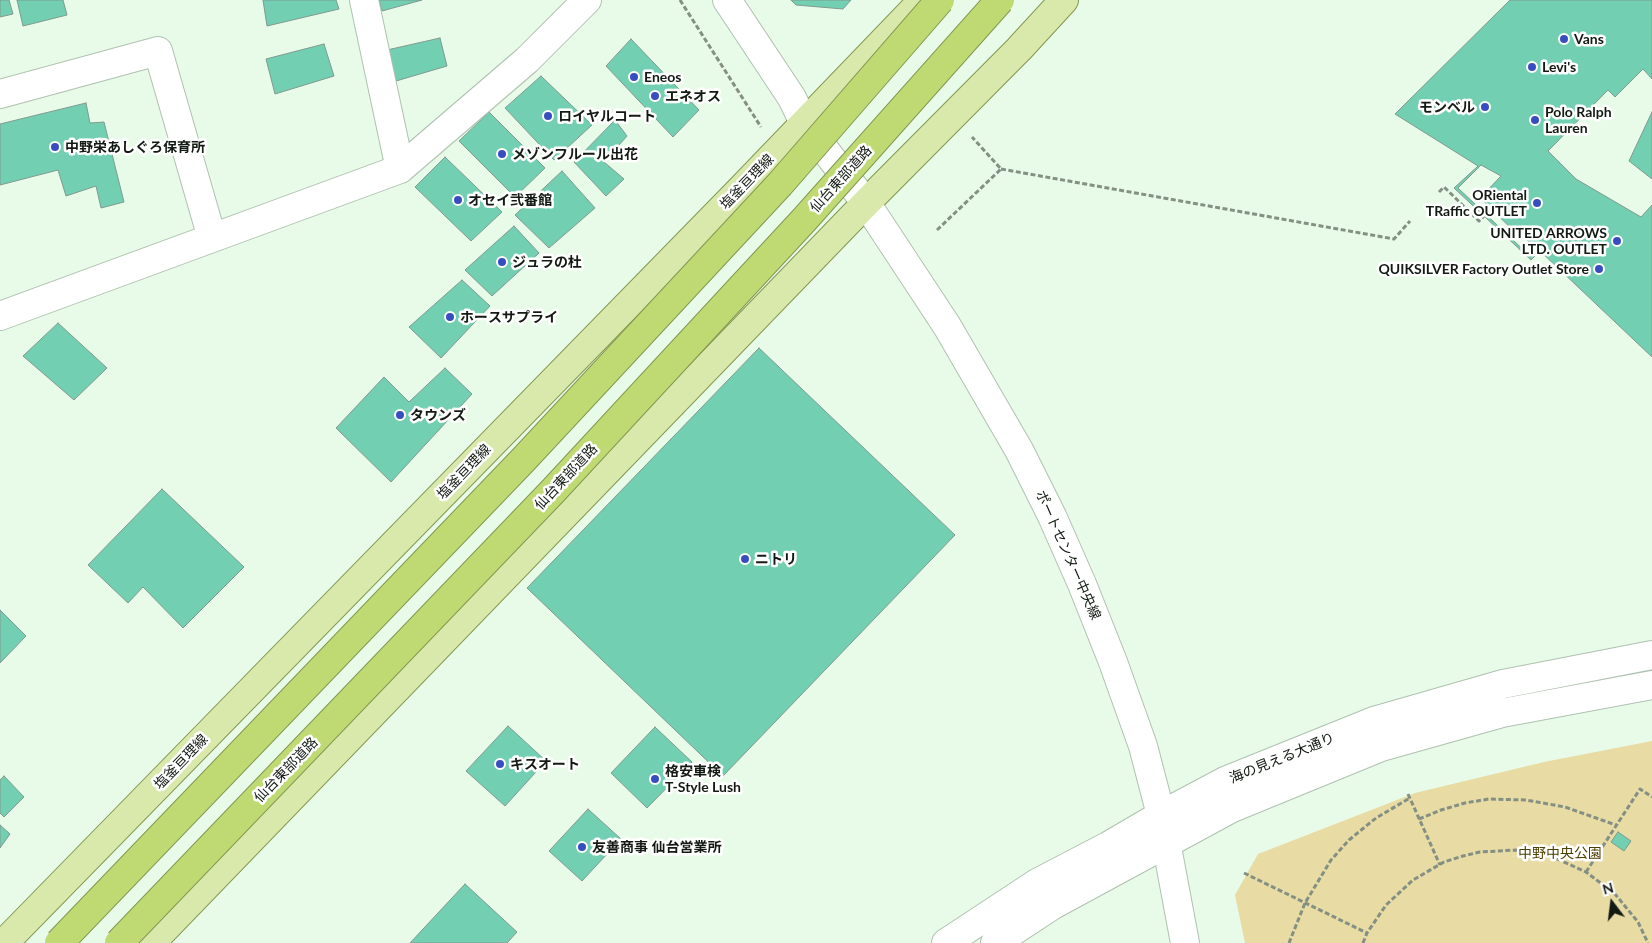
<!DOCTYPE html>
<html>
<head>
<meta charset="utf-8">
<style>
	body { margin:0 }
	#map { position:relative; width:1652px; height:943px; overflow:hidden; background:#e8fbe8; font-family:Lato,sans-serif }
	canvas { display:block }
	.north { position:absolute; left:1587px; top:878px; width:50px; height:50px; -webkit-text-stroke:4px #fff; paint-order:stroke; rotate:345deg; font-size:14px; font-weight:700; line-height:20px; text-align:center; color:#131a13 }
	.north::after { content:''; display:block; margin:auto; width:18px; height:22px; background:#131a13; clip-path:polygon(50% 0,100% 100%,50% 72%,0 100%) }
</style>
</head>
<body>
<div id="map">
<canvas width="1652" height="943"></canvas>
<div class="north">N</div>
</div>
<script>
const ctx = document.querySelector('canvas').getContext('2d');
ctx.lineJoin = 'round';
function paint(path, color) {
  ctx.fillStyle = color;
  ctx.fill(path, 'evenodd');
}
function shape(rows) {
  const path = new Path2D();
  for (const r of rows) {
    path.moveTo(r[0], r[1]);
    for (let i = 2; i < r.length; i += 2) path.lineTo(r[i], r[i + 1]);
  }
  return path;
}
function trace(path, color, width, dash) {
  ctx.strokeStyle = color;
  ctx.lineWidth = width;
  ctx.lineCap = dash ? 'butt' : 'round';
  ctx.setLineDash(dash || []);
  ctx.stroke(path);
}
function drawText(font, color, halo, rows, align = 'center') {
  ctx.font = font + ' Lato,"Noto Sans JP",sans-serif';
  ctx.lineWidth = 5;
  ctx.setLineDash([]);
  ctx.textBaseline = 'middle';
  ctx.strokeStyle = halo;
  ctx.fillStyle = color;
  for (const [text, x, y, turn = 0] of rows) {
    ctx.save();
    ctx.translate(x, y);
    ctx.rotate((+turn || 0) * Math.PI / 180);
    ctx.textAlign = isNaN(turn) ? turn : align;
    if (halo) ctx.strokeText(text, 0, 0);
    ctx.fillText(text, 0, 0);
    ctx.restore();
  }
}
paint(shape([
	[1652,741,1652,943,1245,943,1235,895,1258,854,1415,793,1544,762]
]), '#e8dba4');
const building = shape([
	[0,0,9,0,13,14,0,17,0,0],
	[17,0,63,0,67,15,23,26,17,0],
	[263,0,336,0,339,9,267,26,263,0],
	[379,0,422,0,382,11,379,0],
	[791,0,851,0,843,9,796,5,791,0],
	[1510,0,1652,0,1652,79,1643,69,1615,97,1608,90,1548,151,1576,179,1641,217,1652,205,1652,357,1540,251,1531,260,1454,188,1478,166,1395,114,1510,0],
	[1481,165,1501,176,1480,198,1520,237,1522,235,1537,250,1531,257,1458,188,1481,165],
	[440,38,447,66,396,81,387,50,440,38],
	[631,39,699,110,673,137,606,66,631,39],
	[324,44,334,76,275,94,266,59,324,44],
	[541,76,592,125,554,160,505,108,541,76],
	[86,103,90,123,104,122,124,202,101,208,96,186,66,196,58,170,0,185,0,124,86,103],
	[489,112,545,168,515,197,459,141,489,112],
	[1652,112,1652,179,1629,161,1652,112],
	[615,120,627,136,604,162,624,179,606,196,574,162,615,120],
	[445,157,502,212,471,241,415,187,445,157],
	[562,171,595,208,549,248,515,215,562,171],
	[514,226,539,253,492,296,465,270,514,226],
	[462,280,490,306,441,358,409,327,462,280],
	[58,323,107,368,74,400,23,356,58,323],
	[759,348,955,535,723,776,527,588,759,348],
	[445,368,472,394,391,482,336,428,384,377,409,402,445,368],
	[162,489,244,567,183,628,143,587,128,603,88,565,162,489],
	[0,610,26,636,0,663,0,610],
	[508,726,546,761,505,806,466,771,508,726],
	[655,727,692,762,647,808,611,773,655,727],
	[4,776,24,797,4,817,0,813,0,780,4,776],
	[588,809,621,839,582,881,549,851,588,809],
	[0,825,10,834,0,848,0,825],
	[1618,832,1631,841,1624,851,1611,842,1618,832],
	[465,884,517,932,507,943,410,943,465,884]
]);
paint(building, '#72cfb1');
trace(building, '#809a90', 1);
const minor = shape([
	[364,0,400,169,527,60,587,0],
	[727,0,792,98,804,123,866,203,947,326,1019,450,1052,516,1082,584,1113,662,1143,746,1161,815,1185,943],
	[0,94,158,51,212,238],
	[0,316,400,169],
	[946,943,1037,883,1108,846,1161,815,1225,781,1374,721,1503,684,1652,655],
	[995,943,1053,905,1232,808,1381,747,1502,713,1652,685]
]);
const major = shape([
	[4,943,742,188,923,0],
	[151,943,866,203,1019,49,1064,0]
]);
trace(minor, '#afc1b0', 30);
trace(major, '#839751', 30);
trace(shape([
	[680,0,761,127],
	[1001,169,1394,239,1410,221],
	[1439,192,1444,187,1479,221,1484,216],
	[1486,215,1491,209],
	[937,230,1001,169,972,137],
	[1408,794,1440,865],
	[1419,819,1441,810,1465,803,1489,799,1526,800,1565,807,1616,825],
	[1586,872,1640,789,1652,797],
	[1244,873,1367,933],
	[1289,943,1305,903,1331,860,1349,840,1376,818,1410,798],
	[1363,943,1367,933,1386,905,1413,880,1444,862,1463,856,1480,852,1516,850,1553,857,1586,872,1615,894,1638,922,1648,943]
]), '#839083', 3, [5, 2.5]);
trace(minor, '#fff', 28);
trace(major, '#d9e9ab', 28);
const highwayBridge = shape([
	[59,943,524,459,780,184,940,0],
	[119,943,553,491,804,220,1000,0]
]);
trace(highwayBridge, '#839751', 30, []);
trace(highwayBridge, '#c0da73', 28);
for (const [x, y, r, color] of [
	[1564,39,5,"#384ec0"],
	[1532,67,5,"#384ec0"],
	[634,77,5,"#384ec0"],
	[655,96,5,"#384ec0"],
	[1485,107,5,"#384ec0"],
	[548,116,5,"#384ec0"],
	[1535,120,5,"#384ec0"],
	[55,147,5,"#384ec0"],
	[502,154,5,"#384ec0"],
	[458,200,5,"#384ec0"],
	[1537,203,5,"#384ec0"],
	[1617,241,5,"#384ec0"],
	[502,262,5,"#384ec0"],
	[1599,269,5,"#384ec0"],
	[450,317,5,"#384ec0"],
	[400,415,5,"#384ec0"],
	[745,559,5,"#384ec0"],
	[500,764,5,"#384ec0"],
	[655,779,5,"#384ec0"],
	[582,847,5,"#384ec0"]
]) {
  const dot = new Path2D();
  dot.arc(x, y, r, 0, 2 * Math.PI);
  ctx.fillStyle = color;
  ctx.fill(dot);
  trace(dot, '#fff', 2);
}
drawText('bold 14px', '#131a13', '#fff', [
	["Vans",1574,39],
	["Levi's",1542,67],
	["Eneos",644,77],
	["エネオス",665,96],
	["モンベル",1475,107,"right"],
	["Polo Ralph",1545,112],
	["Lauren",1545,128],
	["ロイヤルコート",558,116],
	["中野栄あしぐろ保育所",65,147],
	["メゾンフルール出花",512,154],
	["ORiental",1527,195,"right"],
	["TRaffic OUTLET",1527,211,"right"],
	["オセイ弐番館",468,200],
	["UNITED ARROWS",1607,233,"right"],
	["LTD. OUTLET",1607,249,"right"],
	["ジュラの杜",512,262],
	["QUIKSILVER Factory Outlet Store",1589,269,"right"],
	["ホースサプライ",460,317],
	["タウンズ",410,415],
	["ニトリ",755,559],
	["キスオート",510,764],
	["格安車検",665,771],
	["T-Style Lush",665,787],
	["友善商事 仙台営業所",592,847]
], 'left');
drawText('14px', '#131a13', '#fff', [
	["仙台東部道路",841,179,-48],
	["塩釜亘理線",747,182,-46],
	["塩釜亘理線",464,472,-46],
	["仙台東部道路",566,477,-47],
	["ポートセンター中央線",1068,555,66],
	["海の見える大通り",1282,758,-22],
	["塩釜亘理線",181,762,-46],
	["仙台東部道路",286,770,-46]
]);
drawText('14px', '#4d4000', '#fff', [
	["中野中央公園",1560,853]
]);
</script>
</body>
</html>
